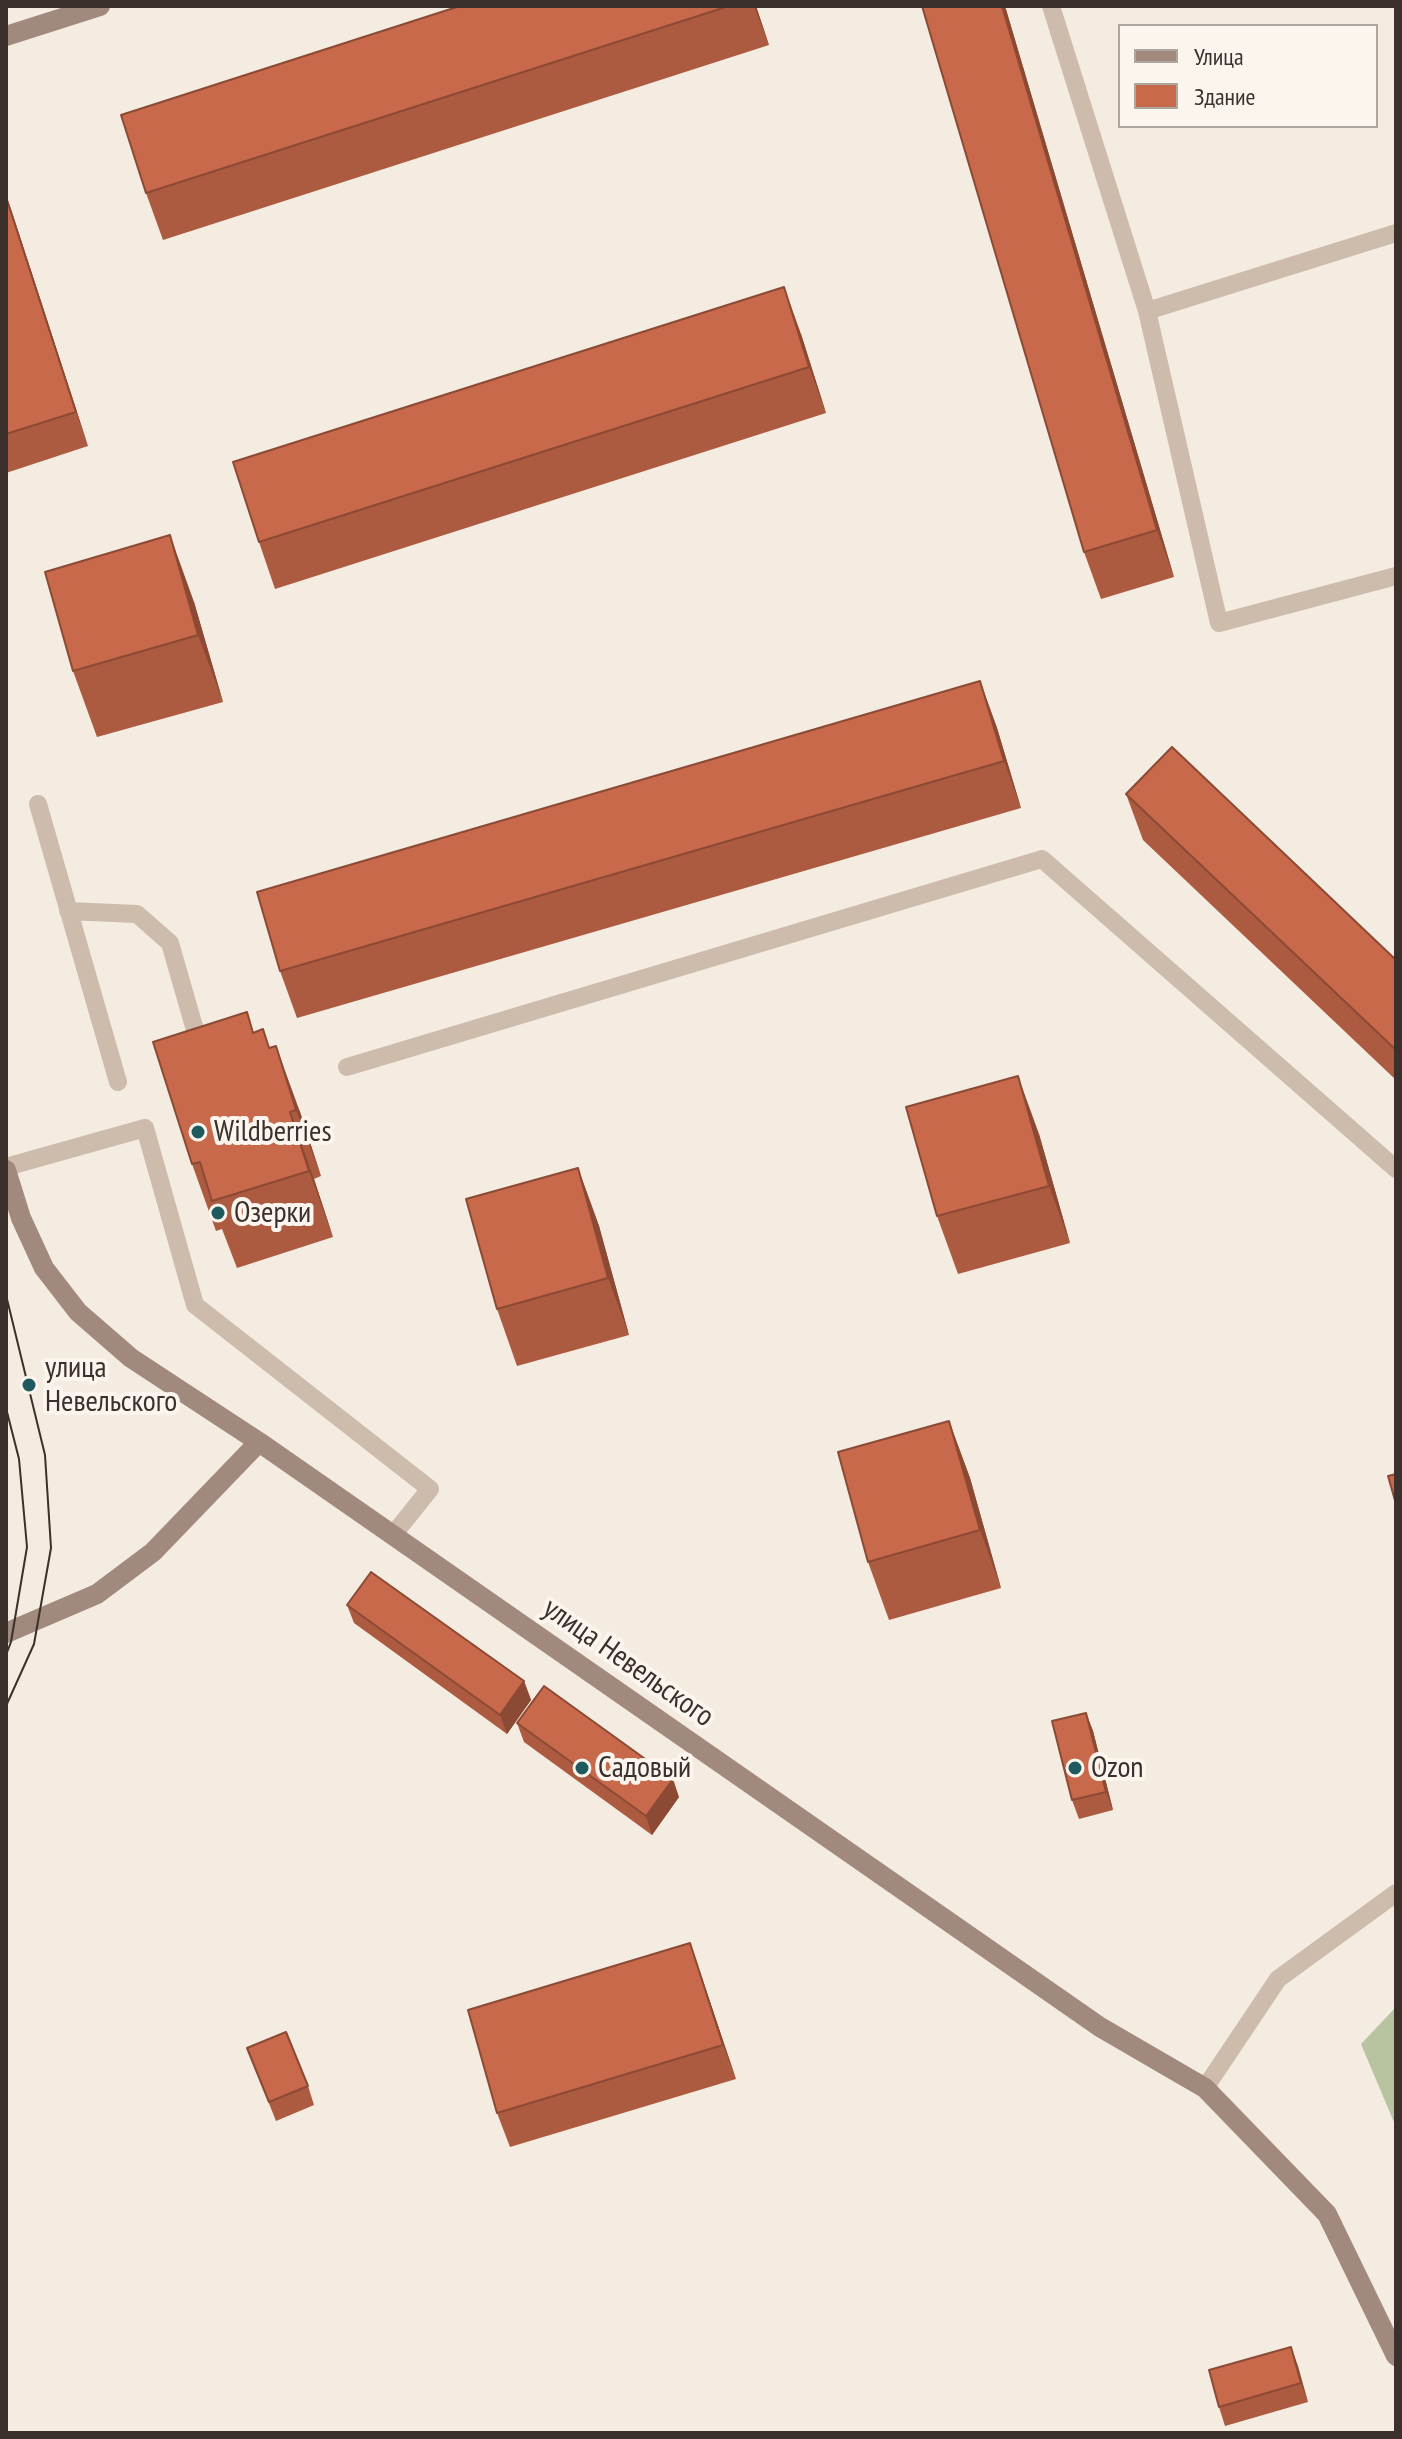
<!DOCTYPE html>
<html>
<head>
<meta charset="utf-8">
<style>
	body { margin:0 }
	#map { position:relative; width:1402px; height:2439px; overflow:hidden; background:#f4ebe1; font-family:"PT Sans Narrow",sans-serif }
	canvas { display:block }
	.frame { position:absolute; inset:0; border:8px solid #3b302b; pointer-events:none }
	.legend { position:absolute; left:1118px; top:24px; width:260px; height:104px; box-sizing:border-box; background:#fbf5ee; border:2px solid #aea6a0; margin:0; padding:10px 14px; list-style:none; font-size:24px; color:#3b302b }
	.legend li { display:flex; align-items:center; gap:16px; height:40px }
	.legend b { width:40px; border:2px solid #aea6a0 }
</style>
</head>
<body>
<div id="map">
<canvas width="1402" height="2439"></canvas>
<div class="frame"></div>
<ul class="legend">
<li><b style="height:10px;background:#a18a7d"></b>Улица</li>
<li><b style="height:22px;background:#c8694b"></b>Здание</li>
</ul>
</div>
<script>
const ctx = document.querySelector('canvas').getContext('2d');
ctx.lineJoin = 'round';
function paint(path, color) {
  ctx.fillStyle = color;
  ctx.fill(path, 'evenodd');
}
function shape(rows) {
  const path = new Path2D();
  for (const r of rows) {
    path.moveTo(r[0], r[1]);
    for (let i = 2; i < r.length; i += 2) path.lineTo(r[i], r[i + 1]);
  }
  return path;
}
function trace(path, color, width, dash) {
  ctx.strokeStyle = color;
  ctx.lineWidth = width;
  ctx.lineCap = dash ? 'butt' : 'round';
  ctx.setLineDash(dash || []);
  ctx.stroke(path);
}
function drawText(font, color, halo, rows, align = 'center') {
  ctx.font = font + ' "PT Sans Narrow",sans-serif';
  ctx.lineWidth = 8;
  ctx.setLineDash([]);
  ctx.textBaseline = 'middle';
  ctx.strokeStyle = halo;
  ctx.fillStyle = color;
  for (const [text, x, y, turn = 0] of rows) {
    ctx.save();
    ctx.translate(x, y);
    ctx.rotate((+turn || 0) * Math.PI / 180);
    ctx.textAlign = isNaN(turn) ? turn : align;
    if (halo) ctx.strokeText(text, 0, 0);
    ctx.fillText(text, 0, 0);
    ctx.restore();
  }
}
paint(shape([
	[1396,2007,1396,2127,1361,2044]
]), '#b8c4a0');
trace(shape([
	[1051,6,1147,311,1219,623,1396,576],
	[1147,311,1396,233],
	[38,804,118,1082],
	[68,911,137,914,170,943,201,1051],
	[347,1067,1042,859,1396,1169],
	[6,1167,145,1128,195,1305,430,1489,393,1535],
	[1205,2088,1278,1979,1396,1893]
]), '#cdbbac', 18);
trace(shape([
	[6,36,100,6],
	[6,1170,21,1218,44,1268,78,1312,131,1358,259,1442,1100,2027,1205,2088,1327,2214,1396,2356],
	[6,1633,97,1594,153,1552,259,1442]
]), '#a18a7d', 20);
trace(shape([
	[6,1295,45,1455,51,1548,34,1644,6,1706],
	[6,1408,19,1459,27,1547,11,1642,6,1655]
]), '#3b302b', 2);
paint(shape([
	[460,6,756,6,769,45,163,240,146,193],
	[1005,6,1174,577,1101,599,1084,552],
	[6,195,88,446,6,473],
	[801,334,826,413,275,589,259,542],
	[194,602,223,702,97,737,73,671],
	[980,681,997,728,1021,808,297,1018,280,971],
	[1126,794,1396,960,1396,1080,1143,840],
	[254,1033,270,1048,300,1112,321,1176,314,1179,333,1237,237,1268,222,1229,216,1231,192,1164],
	[1039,1134,1070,1243,958,1274,937,1216],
	[578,1168,599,1226,629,1335,517,1366,497,1309],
	[949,1421,970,1478,1001,1588,889,1620,868,1562],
	[347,1605,524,1681,531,1700,507,1734,354,1623],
	[1086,1713,1093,1731,1113,1810,1079,1819,1072,1800],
	[517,1723,679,1797,652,1835,524,1742],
	[690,1943,736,2079,510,2147,497,2113],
	[247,2048,308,2086,314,2105,276,2121],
	[1291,2347,1308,2402,1225,2426,1219,2407]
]), '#ac5a40');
paint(shape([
	[754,6,756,6,769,45],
	[1002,6,1005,6,1174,577,1157,530],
	[6,195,12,212,88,446,76,412],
	[784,287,801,334,826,413,809,367],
	[170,535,194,602,223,702,198,635],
	[980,681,997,728,1021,808,1004,761],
	[276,1046,300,1112,321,1176,296,1110],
	[1018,1076,1039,1134,1070,1243,1049,1186],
	[290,1112,314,1179,333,1237,309,1171],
	[578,1168,599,1226,629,1335,608,1278],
	[949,1421,970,1478,1001,1588,980,1530],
	[524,1681,531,1700,507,1734,500,1715],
	[1086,1713,1093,1731,1113,1810,1106,1792],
	[673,1779,679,1797,652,1835,646,1816],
	[690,1943,702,1978,736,2079,723,2045],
	[1291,2347,1298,2366,1308,2402,1301,2383]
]), '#8c4a34');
const building = shape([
	[460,6,729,6,146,193,121,115,460,6],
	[922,6,1002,6,1157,530,1084,552,922,6],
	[6,197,76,412,6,434,6,197],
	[784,287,809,367,259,542,233,462,784,287],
	[170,535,198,635,73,671,45,572,170,535],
	[980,681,1004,761,280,971,257,892,980,681],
	[1172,747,1396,960,1396,1050,1126,794,1172,747],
	[247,1012,253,1033,263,1029,269,1048,276,1046,296,1110,290,1112,309,1171,212,1201,200,1162,192,1164,153,1042,247,1012],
	[1018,1076,1049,1186,937,1216,906,1107,1018,1076],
	[578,1168,608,1278,497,1309,466,1199,578,1168],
	[949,1421,980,1530,868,1562,838,1452,949,1421],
	[1396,1474,1396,1504,1388,1476,1396,1474],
	[371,1572,524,1681,500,1715,347,1605,371,1572],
	[544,1686,673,1779,646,1816,517,1723,544,1686],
	[1086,1713,1106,1792,1072,1800,1052,1721,1086,1713],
	[690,1943,723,2045,497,2113,468,2010,690,1943],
	[286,2032,308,2086,269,2102,247,2048,286,2032],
	[1291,2347,1301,2383,1219,2407,1209,2370,1291,2347]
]);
paint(building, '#c8694b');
trace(building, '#8c4a34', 2);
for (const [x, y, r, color] of [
	[198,1132,8,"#1f5a5e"],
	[218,1213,8,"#1f5a5e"],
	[29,1385,8,"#1f5a5e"],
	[582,1768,8,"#1f5a5e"],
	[1075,1768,8,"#1f5a5e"]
]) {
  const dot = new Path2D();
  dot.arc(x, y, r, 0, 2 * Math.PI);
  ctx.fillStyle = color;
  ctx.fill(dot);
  trace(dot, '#fbf5ee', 3);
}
drawText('30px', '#3b302b', '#fbf5ee', [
	["Wildberries",214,1132],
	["Озерки",234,1213],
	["улица",45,1368],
	["Невельского",45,1402],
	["Садовый",598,1768],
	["Ozon",1091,1768]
], 'left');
drawText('30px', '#3b302b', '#fbf5ee', [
	["улица Невельского",628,1663,35]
]);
</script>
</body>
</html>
